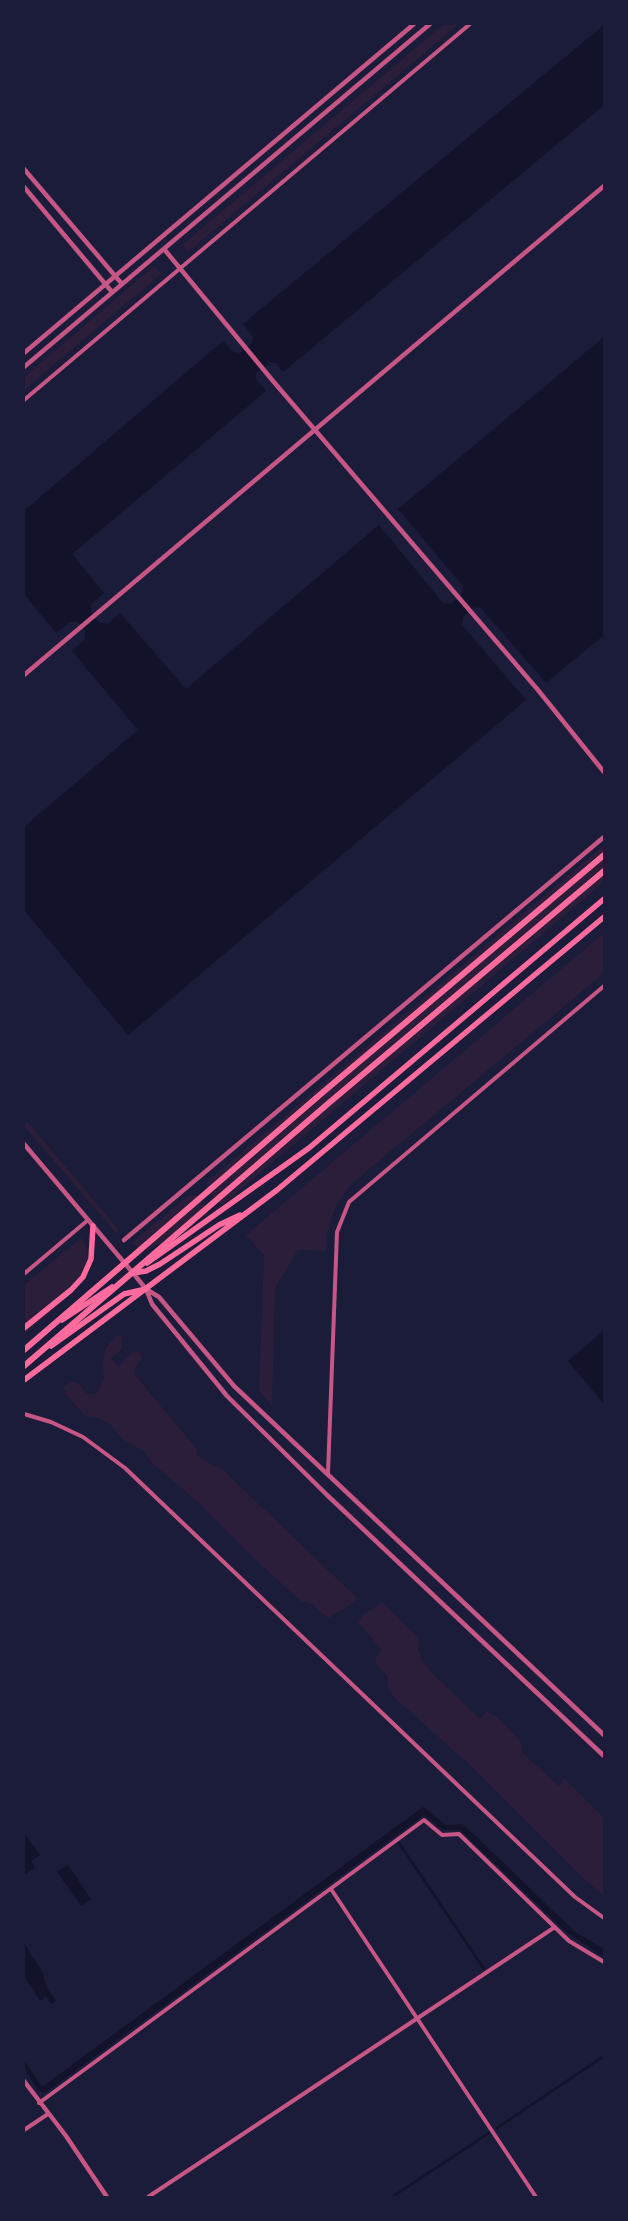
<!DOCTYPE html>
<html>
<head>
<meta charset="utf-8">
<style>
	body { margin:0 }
	#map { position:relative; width:628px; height:2221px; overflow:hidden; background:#1b1b3a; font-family:Lato,sans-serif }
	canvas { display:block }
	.frame { position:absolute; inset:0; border:25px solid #1b1b3a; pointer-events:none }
</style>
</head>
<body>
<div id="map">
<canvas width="628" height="2221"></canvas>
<div class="frame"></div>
</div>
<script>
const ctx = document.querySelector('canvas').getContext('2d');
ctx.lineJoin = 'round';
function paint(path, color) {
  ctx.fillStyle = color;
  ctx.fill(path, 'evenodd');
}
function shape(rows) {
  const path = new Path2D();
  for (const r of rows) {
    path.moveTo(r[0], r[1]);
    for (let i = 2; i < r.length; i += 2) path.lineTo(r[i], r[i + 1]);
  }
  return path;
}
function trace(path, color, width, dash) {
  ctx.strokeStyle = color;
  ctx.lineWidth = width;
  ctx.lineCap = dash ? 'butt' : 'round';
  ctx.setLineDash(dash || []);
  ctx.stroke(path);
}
paint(shape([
	[444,24,459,24,188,252,182,245],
	[154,266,161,274,24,390,24,377],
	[604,845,604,882,222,1205,218,1203,207,1190,207,1182],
	[604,933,604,973,350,1185,336,1206,332,1217,327,1236,326,1251,298,1250,275,1288,272,1406,259,1391,264,1255,246,1235],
	[27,1121,119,1230,116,1233,24,1126],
	[194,1195,198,1197,209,1210,207,1215,150,1249,142,1250,131,1243,188,1196],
	[81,1238,86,1245,88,1263,84,1276,78,1287,24,1335,24,1285],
	[117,1335,122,1336,122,1349,111,1358,118,1367,134,1351,140,1352,142,1359,135,1368,134,1374,197,1449,196,1454,203,1460,222,1469,357,1598,350,1605,329,1618,319,1611,313,1604,301,1601,260,1564,199,1503,153,1464,143,1451,122,1439,110,1424,97,1418,85,1416,65,1393,64,1386,72,1382,78,1383,87,1394,96,1394,104,1380,103,1365,105,1349],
	[382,1602,417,1637,419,1645,418,1650,423,1662,430,1671,480,1719,487,1711,496,1716,521,1742,523,1753,557,1785,561,1785,563,1777,604,1818,604,1830,603,1829,604,1835,604,1896,581,1876,472,1767,396,1699,388,1689,388,1676,377,1666,375,1660,381,1649,358,1622,363,1615]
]), '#2a1e3b');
paint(shape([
	[604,25,604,105,283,372,276,363,270,362,256,373,256,379,266,391,72,554,104,593,91,604,91,613,98,622,108,624,120,613,186,689,379,525,443,603,451,604,462,594,463,586,398,509,604,337,604,635,546,683,481,608,474,607,463,617,462,625,526,700,128,1035,24,910,24,827,138,730,72,651,85,639,85,630,78,622,70,622,56,633,24,594,24,511,223,341,233,352,240,353,252,343,253,337,243,324],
	[604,1330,604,1404,568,1361],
	[423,1807,446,1825,463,1824,575,1932,604,1949,604,1957,565,1931,460,1830,443,1830,424,1815,45,2093,38,2090,24,2069,24,2060,42,2087],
	[24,1833,40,1855,31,1861,35,1868,24,1875],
	[68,1865,91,1899,81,1906,57,1872],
	[24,1943,42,1971,47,1988,56,2001,51,2004,46,1996,40,2001,24,1976]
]), '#12122b');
trace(shape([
	[399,1843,484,1969],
	[497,2128,604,2056],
	[392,2197,489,2133]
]), '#12122b', 2.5);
trace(shape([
	[24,400,470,24],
	[24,1271,25,1273,88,1220],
	[24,1414,51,1422,83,1437,125,1468,575,1897,604,1918],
	[328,1473,337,1232,349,1202,604,986],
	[331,1889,536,2197],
	[39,2103,424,1820,442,1835,459,1834,569,1941,604,1962],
	[24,2130,48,2114],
	[148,2197,555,1927]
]), '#c65784', 4);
trace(shape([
	[24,169,122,284],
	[24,187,112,292],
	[164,249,273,381,538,690,604,772],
	[24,353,414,24],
	[24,367,430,24],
	[24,675,604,186],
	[24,1144,133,1273,146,1289,152,1304,227,1396,327,1495,604,1756],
	[124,1240,604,837],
	[146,1289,159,1297,234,1386,604,1735],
	[24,2081,66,2136,107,2197]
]), '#c65784', 4.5);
trace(shape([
	[147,1263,309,1148,604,899],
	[133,1273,146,1271,160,1264,219,1225,240,1215],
	[62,1320,112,1287],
	[24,1328,71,1290,83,1277,91,1259,93,1226],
	[51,1346,124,1294,146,1289],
	[24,1380,277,1190,604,917]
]), '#ff6b9d', 5.5);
trace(shape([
	[24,1350,322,1093,604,855],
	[24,1366,330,1102,604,871]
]), '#ff6b9d', 6);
</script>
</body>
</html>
